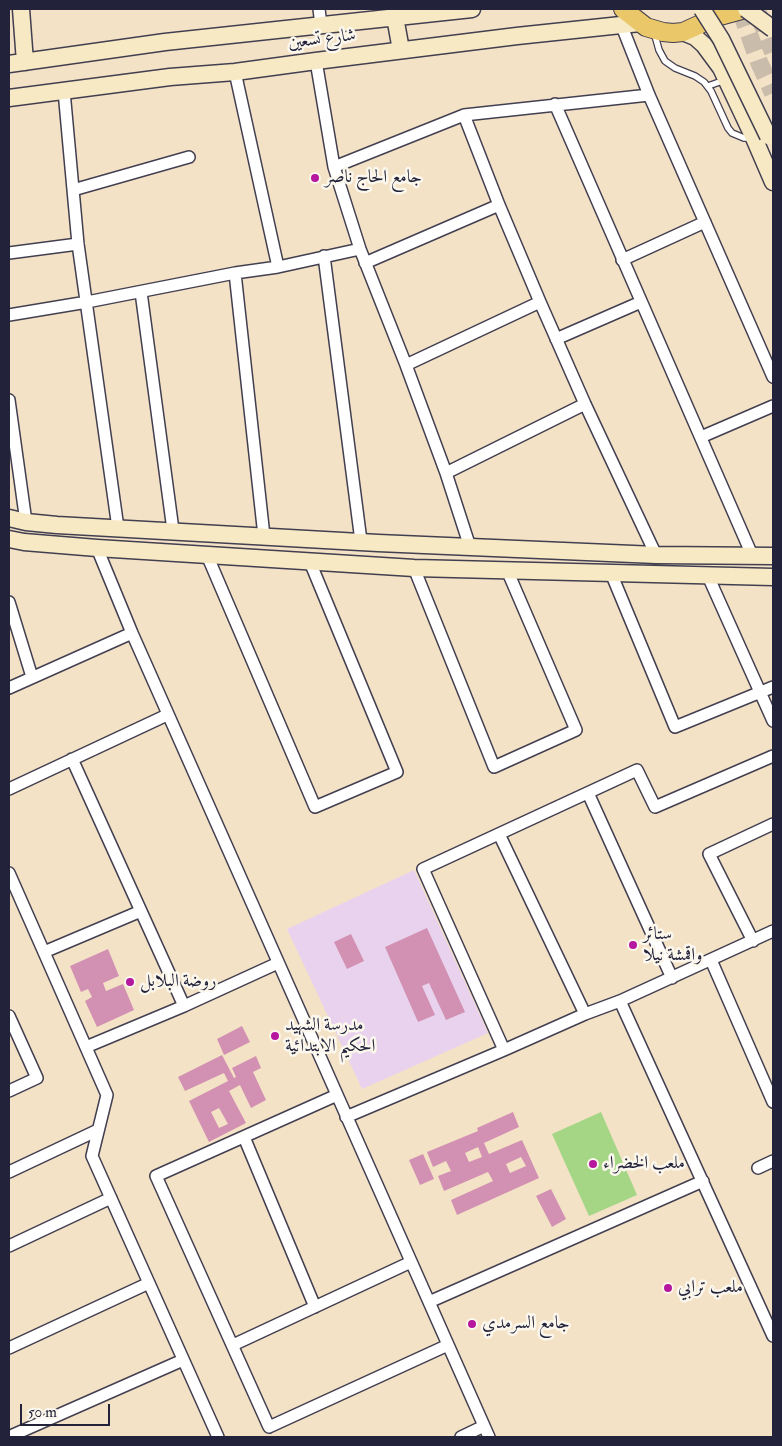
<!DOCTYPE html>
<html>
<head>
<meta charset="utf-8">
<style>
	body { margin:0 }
	#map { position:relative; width:782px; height:1446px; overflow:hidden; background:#f4e2c7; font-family:"IM FELL Double Pica",serif }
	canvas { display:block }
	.frame { position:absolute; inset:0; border:10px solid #22223b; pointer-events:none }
	.scale { position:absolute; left:20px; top:1404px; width:90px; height:22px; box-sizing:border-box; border:2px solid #22223b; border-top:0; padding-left:6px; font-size:15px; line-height:18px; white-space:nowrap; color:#22223b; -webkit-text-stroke:4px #fbf7ec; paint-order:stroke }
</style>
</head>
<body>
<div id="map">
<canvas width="782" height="1446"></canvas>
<div class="frame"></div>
<div class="scale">50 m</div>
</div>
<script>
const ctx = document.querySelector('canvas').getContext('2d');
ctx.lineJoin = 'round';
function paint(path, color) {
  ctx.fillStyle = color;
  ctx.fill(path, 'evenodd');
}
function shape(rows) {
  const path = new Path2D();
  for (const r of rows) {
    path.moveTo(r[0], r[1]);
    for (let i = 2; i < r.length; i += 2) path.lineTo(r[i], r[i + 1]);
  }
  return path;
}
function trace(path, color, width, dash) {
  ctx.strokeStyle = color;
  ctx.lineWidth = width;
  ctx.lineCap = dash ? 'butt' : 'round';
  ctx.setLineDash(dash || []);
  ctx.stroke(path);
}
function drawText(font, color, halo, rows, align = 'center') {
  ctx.font = font + ' "IM FELL Double Pica",Amiri,serif';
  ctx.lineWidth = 5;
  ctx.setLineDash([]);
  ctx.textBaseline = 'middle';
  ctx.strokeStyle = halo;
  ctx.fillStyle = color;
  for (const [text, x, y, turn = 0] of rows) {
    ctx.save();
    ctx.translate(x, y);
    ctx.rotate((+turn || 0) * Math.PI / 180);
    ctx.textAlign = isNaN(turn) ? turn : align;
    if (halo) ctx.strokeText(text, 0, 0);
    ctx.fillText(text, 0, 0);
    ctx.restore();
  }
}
paint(shape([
	[414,870,488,1033,362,1089,287,929]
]), '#e9d2ed');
paint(shape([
	[601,1112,637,1195,589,1216,552,1134]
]), '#a4d686');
paint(shape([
	[427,928,465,1012,446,1020,429,983,422,986,435,1015,418,1022,385,947],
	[351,934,364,961,347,969,334,942],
	[108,949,119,976,103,983,106,991,123,984,134,1010,97,1027,85,1001,92,997,88,989,81,992,70,966],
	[242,1026,250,1042,224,1055,217,1039],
	[222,1055,234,1078,236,1077,232,1068,256,1056,261,1068,253,1072,266,1100,251,1108,240,1085,229,1091,246,1123,209,1142,189,1101,228,1081,224,1073,185,1091,178,1077],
	[219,1108,228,1124,219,1128,211,1112],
	[513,1112,519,1127,484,1143,489,1154,522,1140,539,1178,457,1215,451,1200,493,1181,488,1172,444,1191,438,1176,451,1171,446,1161,433,1167,427,1152,478,1131,477,1128],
	[478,1147,482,1157,469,1162,465,1153],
	[521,1157,526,1166,510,1173,506,1164],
	[423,1154,434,1179,420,1185,409,1160],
	[551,1189,566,1219,552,1227,536,1196]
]), '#d291b2');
trace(shape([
	[740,9,759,62,773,93],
	[758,13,773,52]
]), '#cabcab', 18, [18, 9]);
const lane = shape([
	[654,32,659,50,665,61,675,68,695,76,704,82,711,91,728,128,732,133,744,138,751,138],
	[708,86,725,80]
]);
const street = shape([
	[319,9,321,25],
	[621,24,649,95,773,377],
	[316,61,334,167,360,249,406,365,446,473,470,547],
	[235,72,278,267],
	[64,91,78,244,118,528],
	[555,104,752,555],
	[464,115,499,205,540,302,585,404,656,555],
	[334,167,464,115,649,95],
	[73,190,189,157],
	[9,253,78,244],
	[324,256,361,541],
	[622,260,705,222],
	[365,263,499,205],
	[235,273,264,536],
	[141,292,173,530],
	[9,315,87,302,235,273,278,267,360,249],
	[556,339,641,302],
	[406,365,540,302],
	[9,400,26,522],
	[701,437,773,406],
	[446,473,585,404],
	[97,548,132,633,489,1437],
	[207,555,315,807,397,772,310,562],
	[414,568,494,767,576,730,507,570],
	[611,573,675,727,773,687],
	[708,576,773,721],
	[9,602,32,677],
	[9,688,132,633],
	[72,759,184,1006],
	[9,789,167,715],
	[588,793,672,978],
	[499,834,585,1014],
	[9,873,107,1095,92,1156,218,1437],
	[753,941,709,854,773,824],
	[44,952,141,911],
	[711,960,773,1102],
	[620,1001,773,1336],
	[9,1016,37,1078,9,1091],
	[86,1047,184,1006,278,963],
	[504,1050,423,869,637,770,655,807,773,756],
	[337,1095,156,1176,269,1427,448,1345],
	[346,1117,504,1050,585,1014,620,1001,773,931],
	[244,1137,315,1307],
	[758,1168,773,1161],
	[9,1172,98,1130],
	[9,1246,111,1198],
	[429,1302,703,1181],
	[233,1345,411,1262],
	[9,1348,149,1283],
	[13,1435,183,1360],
	[461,1437,484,1426]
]);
const secondary = shape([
	[21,9,25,62],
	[395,17,401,50],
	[683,32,695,37,704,45,721,68,754,138,773,182],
	[9,64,165,42,472,9],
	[9,98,170,77,235,72,316,61,517,36,640,23],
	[9,518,26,522,57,525,378,543,656,555,773,556],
	[9,539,24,542,97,548,414,568,773,577]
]);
const primary = shape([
	[623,9,646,27,663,32,673,33,683,32,716,17,745,9]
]);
trace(lane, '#423f50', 8);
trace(street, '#423f50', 14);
trace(secondary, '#423f50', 19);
trace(primary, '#423f50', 20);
trace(lane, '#fff', 5.5);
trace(street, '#fff', 11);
trace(secondary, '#f7e9c3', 16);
trace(primary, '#eac769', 18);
const secondaryBridge = shape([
	[702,9,721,39,768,136],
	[746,9,773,29]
]);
trace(secondaryBridge, '#423f50', 19, []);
trace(secondaryBridge, '#f7e9c3', 16);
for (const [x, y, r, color] of [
	[315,178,5,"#b5179e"],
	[633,945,5,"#b5179e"],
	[130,982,5,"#b5179e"],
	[275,1036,5,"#b5179e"],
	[593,1164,5,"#b5179e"],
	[668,1288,5,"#b5179e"],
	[472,1324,5,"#b5179e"]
]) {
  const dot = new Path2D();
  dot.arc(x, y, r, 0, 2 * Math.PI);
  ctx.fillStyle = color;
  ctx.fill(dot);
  trace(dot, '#fbf7ec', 2);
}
drawText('18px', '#22223b', '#fbf7ec', [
	["شارع تسعين",322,40,-7]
]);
drawText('18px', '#22223b', '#fbf7ec', [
	["جامع الحاج ناصر",325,178],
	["ستائر",643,935],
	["واقمشة نيلا",643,956],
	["روضة البلابل",140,982],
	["مدرسة الشهيد",285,1026],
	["الحكيم الابتدائية",285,1047],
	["ملعب الخضراء",603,1164],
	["ملعب ترابي",678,1288],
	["جامع السرمدي",482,1324]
], 'left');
</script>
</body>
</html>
